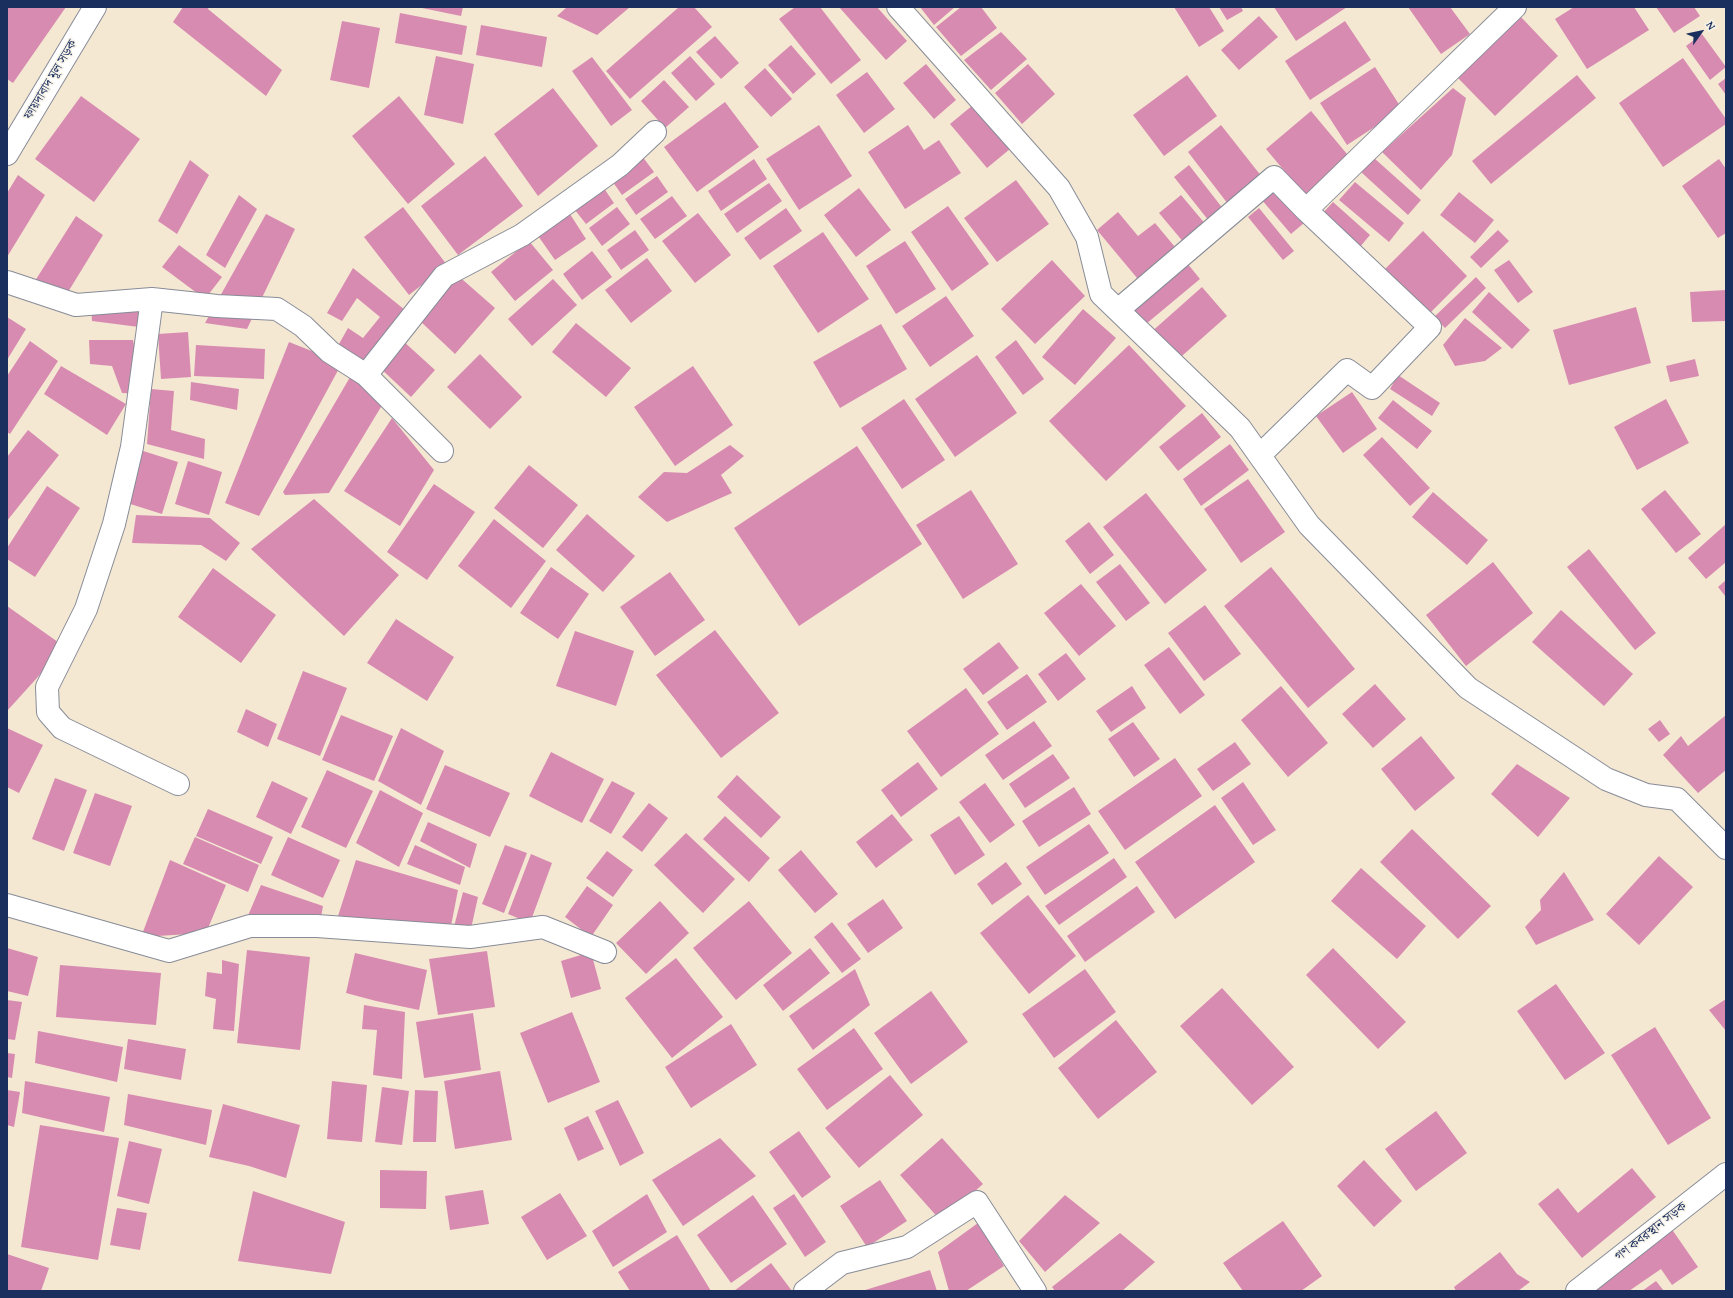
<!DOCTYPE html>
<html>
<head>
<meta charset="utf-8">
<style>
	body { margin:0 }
	#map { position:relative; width:1733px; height:1298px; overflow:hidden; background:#f4e8d3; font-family:"Gentium Book Plus",serif }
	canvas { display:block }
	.frame { position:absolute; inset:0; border:8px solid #1b2f5e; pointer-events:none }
	.north { position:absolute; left:1681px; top:12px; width:40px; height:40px; -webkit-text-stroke:3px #f7f3e8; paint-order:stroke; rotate:57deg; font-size:11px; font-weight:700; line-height:16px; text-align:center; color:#1b2f5e }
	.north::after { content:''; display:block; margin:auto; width:14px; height:18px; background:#1b2f5e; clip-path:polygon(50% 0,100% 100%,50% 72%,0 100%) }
</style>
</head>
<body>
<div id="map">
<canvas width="1733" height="1298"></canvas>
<div class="frame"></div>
<div class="north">N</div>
</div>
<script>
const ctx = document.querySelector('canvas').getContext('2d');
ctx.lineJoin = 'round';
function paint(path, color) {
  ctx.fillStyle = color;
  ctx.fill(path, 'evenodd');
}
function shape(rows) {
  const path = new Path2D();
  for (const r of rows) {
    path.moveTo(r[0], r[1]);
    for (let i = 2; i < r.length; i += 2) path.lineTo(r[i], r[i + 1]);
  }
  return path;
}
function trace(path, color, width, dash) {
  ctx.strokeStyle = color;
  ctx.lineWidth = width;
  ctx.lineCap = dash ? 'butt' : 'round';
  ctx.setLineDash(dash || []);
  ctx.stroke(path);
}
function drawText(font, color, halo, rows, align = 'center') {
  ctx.font = font + ' "Gentium Book Plus","Noto Serif Bengali",serif';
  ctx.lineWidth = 3;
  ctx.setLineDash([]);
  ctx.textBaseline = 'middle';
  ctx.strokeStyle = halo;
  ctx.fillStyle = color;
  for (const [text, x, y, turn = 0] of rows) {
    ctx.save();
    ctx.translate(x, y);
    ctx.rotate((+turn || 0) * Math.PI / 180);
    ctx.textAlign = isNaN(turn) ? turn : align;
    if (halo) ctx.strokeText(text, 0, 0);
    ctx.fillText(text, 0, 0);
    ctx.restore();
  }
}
paint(shape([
	[7,7,66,7,13,83,7,79],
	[183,7,209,7,208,9,282,70,266,96,173,22],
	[417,7,463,7,461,16],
	[567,7,630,7,597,35,557,16],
	[679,7,694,7,712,27,630,99,606,71],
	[795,7,820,7,861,60,831,84,779,19],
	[839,7,877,7,907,41,886,60],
	[920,7,955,7,934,25],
	[961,7,981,7,997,28,961,56,936,27],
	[1174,7,1209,7,1224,31,1199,47],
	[1219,7,1241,7,1243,11,1227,20],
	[1274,7,1347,7,1296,41],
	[1408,7,1450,7,1470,34,1441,54],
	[1574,7,1634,7,1649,30,1587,69,1555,19],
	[1656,7,1694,7,1700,16,1674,33],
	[400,13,467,26,462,55,395,43],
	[1259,16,1278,37,1239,70,1221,50],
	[1521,17,1558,56,1495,116,1458,78],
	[342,21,380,28,369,88,330,80],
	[1345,21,1371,60,1310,100,1285,61],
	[481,25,547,37,542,67,476,55],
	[1001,32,1027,59,991,90,964,60],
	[1702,34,1726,67,1710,80,1686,46],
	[715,36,739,63,721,79,696,52],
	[791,45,816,74,793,94,768,65],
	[436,56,474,64,463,124,424,115],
	[690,56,715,84,696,101,671,73],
	[592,57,632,110,611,126,572,71],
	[1683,58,1726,119,1726,124,1663,167,1619,103],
	[926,64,956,100,934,119,903,83],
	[1028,64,1055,94,1022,124,995,93],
	[1375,67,1402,109,1347,145,1320,103],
	[765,68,792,99,771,117,744,87],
	[867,72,895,109,864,133,836,95],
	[1187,75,1217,116,1164,156,1133,115],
	[1577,75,1596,98,1491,184,1472,161],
	[1726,78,1726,95,1718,84],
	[664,80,689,107,665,128,641,101],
	[553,88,598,146,538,196,494,134],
	[1453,88,1466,98,1452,155,1421,190,1382,152],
	[81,96,140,139,94,202,35,159],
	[399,96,455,164,408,204,352,136],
	[725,102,759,147,697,192,664,147],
	[973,105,1010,149,987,168,950,124],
	[1311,111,1352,160,1307,198,1266,149],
	[819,125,852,176,799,210,766,159],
	[908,125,924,150,939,140,961,173,905,209,868,152],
	[1221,125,1262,177,1228,204,1188,152],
	[485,156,523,206,458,255,421,206],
	[642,156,654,172,622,195,610,178],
	[1374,158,1421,200,1408,215,1361,172],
	[754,159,767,179,721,211,708,191],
	[1719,159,1726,169,1726,233,1718,238,1682,186],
	[190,160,209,175,177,234,158,221],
	[1189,165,1224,210,1209,221,1174,177],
	[18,175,45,195,7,257,7,193],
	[657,176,668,192,636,215,625,199],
	[1016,180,1049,224,997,262,964,218],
	[1355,182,1404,223,1389,242,1339,200],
	[769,183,782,201,737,233,724,214],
	[601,184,614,203,586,224,571,205],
	[859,188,891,230,856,257,824,215],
	[1274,188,1304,223,1291,234,1261,199],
	[1459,192,1494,220,1475,243,1440,215],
	[239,195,257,209,225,268,206,255],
	[1181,195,1207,226,1185,244,1159,213],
	[672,196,687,216,655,239,640,219],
	[1333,202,1370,235,1359,248,1321,215],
	[948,206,989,264,952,291,911,232],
	[403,207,447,265,409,295,364,237],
	[617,207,630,224,602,246,589,228],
	[786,208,802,231,760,260,744,238],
	[1259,208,1294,251,1283,260,1248,217],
	[568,211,586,239,555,260,536,233],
	[1118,212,1138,236,1155,223,1180,253,1142,284,1097,230],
	[698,213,731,255,695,283,662,241],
	[266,214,295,229,247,329,205,323],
	[76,216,103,235,57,310,28,292],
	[635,230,649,250,621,270,607,250],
	[1498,230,1509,241,1481,268,1470,257],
	[1423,231,1467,276,1429,314,1385,269],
	[823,232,869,299,818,333,773,266],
	[529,241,553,270,515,301,491,272],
	[905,241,936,289,896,314,866,266],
	[179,245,222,277,205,299,162,267],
	[592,251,612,277,582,300,563,274],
	[647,258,672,291,631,323,605,290],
	[1052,260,1085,296,1035,344,1001,309],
	[1509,260,1533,292,1518,303,1494,270],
	[1187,263,1200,279,1140,329,1127,314],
	[353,268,405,310,366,366,335,351,348,328,363,338,380,317,357,298,342,321,327,313],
	[455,273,495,308,455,354,419,320],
	[1476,277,1486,288,1445,328,1434,317],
	[553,279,577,305,532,346,508,319],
	[1202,287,1227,316,1174,363,1149,334],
	[1726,290,1726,321,1692,322,1690,292],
	[1489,292,1530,330,1512,349,1472,312],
	[946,296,974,336,930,367,902,326],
	[91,303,139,305,139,327,92,321],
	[1636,307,1651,363,1569,385,1553,330],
	[1083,309,1116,338,1075,385,1042,357],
	[7,317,26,329,7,360],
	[1465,318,1502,348,1485,361,1455,366,1443,345],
	[576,323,631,368,606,397,552,352],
	[881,324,907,369,840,408,813,362],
	[188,332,191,377,161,379,158,334],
	[89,340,133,340,143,394,122,393,112,366,90,364],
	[402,340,435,370,411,397,378,366],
	[1016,340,1044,379,1023,395,995,357],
	[30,341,58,361,10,434,7,432,7,376],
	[289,342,342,363,259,516,225,503],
	[196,345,265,349,264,379,194,376],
	[1129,345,1186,406,1106,481,1049,421],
	[480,354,522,397,490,429,447,387],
	[977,355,1017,413,955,457,915,399],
	[1695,359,1699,376,1670,382,1666,366],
	[61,366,126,404,107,435,44,394],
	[693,366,733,425,675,466,634,407],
	[353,372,387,397,329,493,285,495,283,492],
	[1398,375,1440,403,1432,416,1390,389],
	[191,382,239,389,237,410,190,400],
	[151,389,174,391,171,430,205,439,204,459,147,444],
	[1352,392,1377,429,1343,453,1316,416],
	[904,399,945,460,902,489,861,428],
	[1666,399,1689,443,1637,470,1614,427],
	[1393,400,1432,431,1417,449,1378,418],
	[1202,413,1221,437,1178,471,1159,447],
	[392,418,434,470,400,526,344,491],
	[28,430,59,455,7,521,7,457],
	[1382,437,1430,488,1410,506,1363,455],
	[1230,444,1249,470,1201,506,1183,479],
	[730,445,744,456,721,475,732,493,667,522,638,497,664,472,687,473],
	[857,446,922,544,799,626,734,528],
	[140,450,178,462,162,514,124,502],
	[188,461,222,472,209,515,175,504],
	[529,465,578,505,543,548,494,508],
	[1248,479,1285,532,1241,563,1204,509],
	[434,484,475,512,427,580,387,552],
	[47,486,80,508,35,577,7,559,7,548],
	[971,490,1018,564,963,599,916,525],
	[1665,490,1701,534,1676,553,1641,509],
	[1433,492,1488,540,1467,565,1412,517],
	[1146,493,1207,570,1165,604,1103,527],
	[314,499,399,575,344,636,251,549],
	[587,514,635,556,603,592,556,550],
	[136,515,210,518,240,543,226,561,201,545,132,543],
	[494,519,546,561,511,608,458,566],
	[1089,522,1114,555,1090,574,1065,541],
	[1726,524,1726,562,1706,579,1688,558],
	[1589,549,1656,633,1635,650,1567,567],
	[1493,562,1533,613,1466,666,1426,615],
	[1120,564,1150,603,1126,621,1096,582],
	[551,567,589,594,558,639,520,613],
	[1271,567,1355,669,1308,708,1224,606],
	[213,568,276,615,241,663,178,617],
	[670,572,705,620,655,656,620,607],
	[1726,580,1726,597,1718,587],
	[1081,584,1116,626,1079,656,1044,613],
	[1205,605,1241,654,1204,681,1168,633],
	[7,606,65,647,7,711],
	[1561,610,1633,674,1604,706,1532,642],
	[396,619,454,657,427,701,367,663],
	[715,630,779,713,721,758,656,675],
	[575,631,634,651,616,706,556,686],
	[999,642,1019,668,983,695,963,669],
	[1169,647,1205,695,1180,714,1144,665],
	[1066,653,1086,679,1058,701,1038,674],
	[303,671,347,688,320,756,277,739],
	[1027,674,1047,702,1007,730,987,702],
	[1375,684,1406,719,1373,748,1342,714],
	[1132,686,1146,708,1111,732,1096,711],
	[1281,686,1328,743,1288,777,1241,720],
	[966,688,999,734,941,777,907,731],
	[246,709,277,724,268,747,237,732],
	[341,715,393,736,374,781,322,760],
	[1726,715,1726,770,1698,793,1663,755,1681,736,1688,746],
	[1660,720,1670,734,1659,742,1648,729],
	[1034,721,1052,746,1003,780,985,755],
	[1133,722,1160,759,1134,777,1108,739],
	[7,728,43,745,19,793,7,787],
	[401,728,444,751,421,805,378,781],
	[1421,736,1455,778,1415,811,1381,769],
	[1235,742,1251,764,1213,791,1197,769],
	[551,752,604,779,582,823,529,796],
	[1053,754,1070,778,1025,808,1009,784],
	[1175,758,1202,796,1125,850,1098,811],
	[918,762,938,789,901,817,881,790],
	[1517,764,1570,798,1538,837,1491,794],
	[445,765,510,793,490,837,426,809],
	[327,770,373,791,346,848,301,827],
	[737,775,781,817,761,838,717,797],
	[55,778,87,790,64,851,32,839],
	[272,781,308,798,291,834,256,817],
	[612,781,635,793,611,834,589,821],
	[1243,782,1276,830,1253,845,1221,798],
	[985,783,1015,825,990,843,959,802],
	[1074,787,1091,814,1039,847,1022,821],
	[380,790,423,813,399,867,356,843],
	[95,793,132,806,110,866,73,853],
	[649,803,668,818,642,852,622,837],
	[1215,805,1255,862,1175,919,1135,862],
	[208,809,273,837,261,864,196,836],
	[892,814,913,840,876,868,856,842],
	[725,816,770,858,749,882,703,839],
	[959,816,985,855,955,875,930,835],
	[428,822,477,844,470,868,420,841],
	[1089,824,1109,853,1045,895,1026,867],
	[1412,829,1491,906,1458,939,1380,862],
	[686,833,735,879,703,913,654,865],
	[195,837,259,865,248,892,183,864],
	[288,837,340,860,323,898,271,875],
	[415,845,465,867,460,885,407,864],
	[505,845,527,853,504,913,482,904],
	[801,850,838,894,815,913,778,870],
	[607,851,633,870,613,897,586,878],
	[531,854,552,863,530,923,508,914],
	[1659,856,1693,887,1639,945,1606,914],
	[1114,858,1127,877,1059,925,1045,906],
	[170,860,226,885,206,933,141,937],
	[356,860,458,890,450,931,338,916],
	[1006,862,1022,884,992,905,977,884],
	[1361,868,1426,926,1397,959,1331,901],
	[1564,872,1594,920,1536,945,1525,927,1541,910,1540,900],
	[261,885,323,906,320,923,247,918],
	[587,886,613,905,591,937,565,917],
	[1137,886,1155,912,1085,962,1067,936],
	[463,892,478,897,467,947,450,942],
	[1028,895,1076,956,1029,994,980,933],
	[883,899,903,928,868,953,847,924],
	[660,901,689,933,646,974,616,943],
	[749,901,792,953,736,1000,693,948],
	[832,922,861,959,842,973,814,937],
	[7,948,38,957,28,996,7,991],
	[810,948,830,973,783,1011,763,985],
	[1333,948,1406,1022,1378,1049,1306,975],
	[247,950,310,957,300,1050,237,1043],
	[487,951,495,1007,438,1015,429,959],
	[591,952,601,989,571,998,561,961],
	[355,953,427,970,419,1010,376,1001,346,993],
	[676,958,723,1017,672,1058,625,998],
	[222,960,239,964,234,1031,213,1029,216,999,205,996,207,972,222,974],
	[60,965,161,973,156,1025,56,1017],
	[855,969,870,1005,813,1050,789,1016],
	[1085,969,1116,1012,1054,1058,1022,1014],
	[1556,984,1605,1053,1565,1080,1517,1011],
	[1222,988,1294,1067,1252,1105,1180,1026],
	[931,991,968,1042,911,1084,874,1033],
	[1726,999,1726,1031,1709,1010],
	[7,1000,22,1002,15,1040,7,1039],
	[364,1005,405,1012,402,1079,373,1075,377,1030,362,1029],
	[572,1012,600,1082,548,1103,520,1033],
	[473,1013,481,1070,424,1078,416,1022],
	[1116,1020,1157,1072,1098,1119,1058,1068],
	[731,1024,757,1065,691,1108,665,1067],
	[1655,1027,1711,1118,1668,1145,1611,1055],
	[854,1028,883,1069,827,1110,797,1069],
	[38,1031,123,1047,117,1082,35,1063],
	[128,1039,186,1049,181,1080,124,1069],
	[7,1053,15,1054,12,1078,7,1077],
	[500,1071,512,1140,455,1149,444,1081],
	[890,1075,923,1115,859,1168,825,1128],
	[25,1081,110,1097,104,1132,22,1113],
	[332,1081,367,1085,362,1142,327,1139],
	[382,1087,409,1091,402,1145,375,1142],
	[7,1090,20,1092,14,1127,7,1125],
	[415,1090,438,1091,436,1142,413,1142],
	[128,1094,212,1110,206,1145,124,1125],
	[618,1100,644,1153,620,1166,595,1111],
	[223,1104,300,1125,286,1178,249,1166,209,1157],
	[1436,1111,1467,1153,1416,1191,1385,1149],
	[588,1116,604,1149,578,1161,564,1128],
	[40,1125,119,1138,98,1260,21,1247],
	[799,1131,831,1177,802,1198,769,1152],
	[720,1138,756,1176,683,1226,652,1180],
	[942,1138,983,1184,941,1221,900,1175],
	[129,1141,162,1149,149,1204,117,1196],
	[1364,1160,1402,1201,1374,1227,1337,1186],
	[1632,1168,1656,1197,1582,1258,1538,1204,1558,1188,1578,1213],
	[380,1170,427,1171,426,1209,380,1208],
	[880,1180,907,1221,867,1247,840,1206],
	[483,1190,489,1224,450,1230,445,1196],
	[253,1191,345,1222,331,1274,238,1261],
	[560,1193,587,1236,547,1260,521,1217],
	[647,1194,667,1232,613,1267,592,1231],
	[794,1194,826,1242,805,1257,773,1208],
	[753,1195,787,1244,731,1283,697,1235],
	[1065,1195,1100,1223,1045,1272,1019,1241],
	[117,1208,147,1213,140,1250,110,1245],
	[1283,1221,1322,1276,1301,1291,1243,1291,1223,1263],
	[978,1223,1004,1266,966,1291,949,1291,938,1252],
	[1671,1228,1698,1267,1672,1285,1661,1269,1629,1291,1581,1291],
	[1120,1233,1155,1262,1122,1291,1055,1291,1052,1287],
	[677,1235,711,1291,630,1291,618,1272],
	[1500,1252,1517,1274,1530,1282,1518,1291,1456,1291,1454,1287],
	[7,1254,49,1268,41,1291,7,1291],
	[771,1263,792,1291,734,1291],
	[930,1270,937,1291,862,1291],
	[1656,1281,1664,1291,1642,1291]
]), '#d88bb0');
const minor = shape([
	[898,7,1059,188,1087,237,1101,294,1240,428,1309,525,1468,688,1606,779,1646,795,1677,799,1726,848],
	[7,154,95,7],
	[7,282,76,305,152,299,217,306,277,309,303,326,330,352,366,375,442,451],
	[152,299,132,447,114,524,86,609,47,687,48,712,62,728,178,784],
	[1118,310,1274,177,1306,210,1515,7],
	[366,375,444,276,522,235,620,165,655,132],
	[1260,455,1347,370,1372,388,1430,327,1306,210],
	[7,905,169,951,250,926,317,926,470,937,543,927,605,952],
	[805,1291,842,1263,907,1247,977,1202,1035,1291],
	[1577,1291,1726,1174]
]);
trace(minor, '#888c98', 24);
trace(minor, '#fff', 22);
drawText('13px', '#1b2f5e', '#f7f3e8', [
	["ফায়দাবাদ মূল সড়ক",51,80,-59],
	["গণ কবরস্থান সড়ক",1651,1232,-38]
]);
</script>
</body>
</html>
